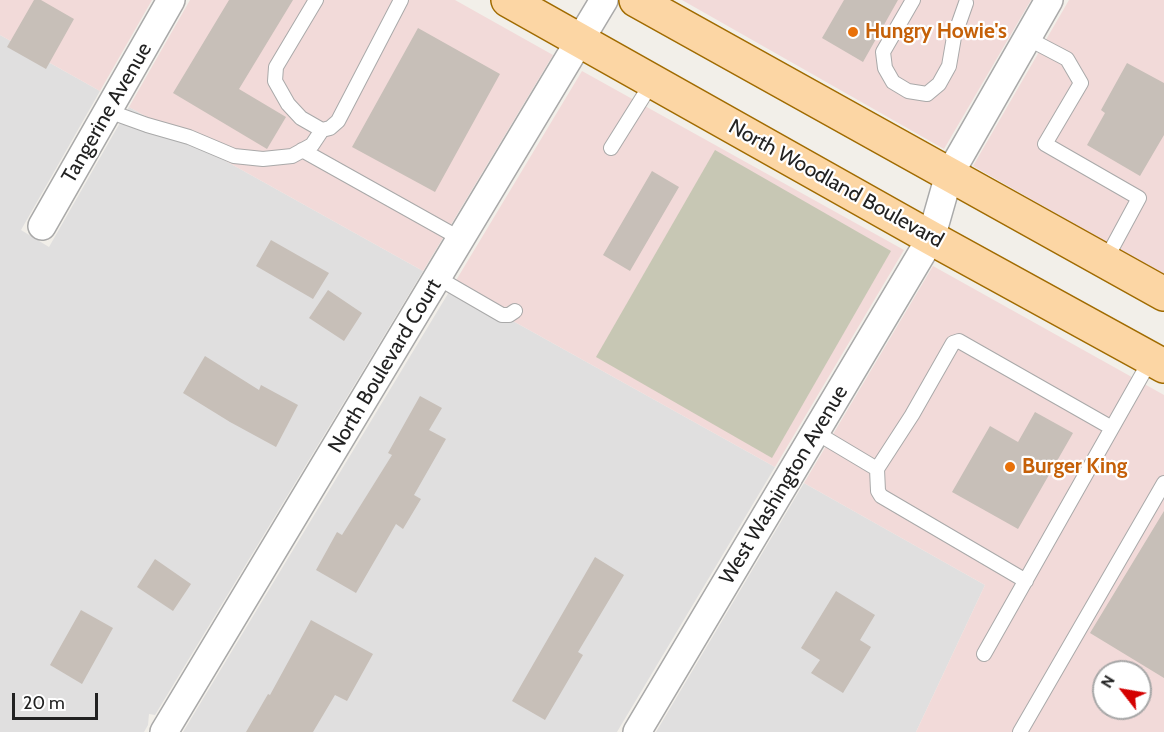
<!DOCTYPE html>
<html>
<head>
<meta charset="utf-8">
<style>
	body { margin:0 }
	#map { position:relative; width:1164px; height:732px; overflow:hidden; background:#f2efe9; font-family:Cabin,sans-serif }
	canvas { display:block }
	.north { position:absolute; left:1092px; top:660px; width:60px; height:60px; box-sizing:border-box; background:#fff; border:2px solid #a7a7a7; border-radius:50%; rotate:301deg; font-size:16px; font-weight:700; line-height:24px; text-align:center; color:#222 }
	.north::after { content:''; display:block; margin:auto; width:21px; height:27px; background:#d40000; clip-path:polygon(50% 0,100% 100%,50% 72%,0 100%) }
	.scale { position:absolute; left:12px; top:693px; width:86px; height:27px; box-sizing:border-box; border:3px solid #222; border-top:0; padding-left:8px; font-size:18px; line-height:21px; white-space:nowrap; color:#222; -webkit-text-stroke:4px #fff; paint-order:stroke }
</style>
</head>
<body>
<div id="map">
<canvas width="1164" height="732"></canvas>
<div class="north">N</div>
<div class="scale">20 m</div>
</div>
<script>
const ctx = document.querySelector('canvas').getContext('2d');
ctx.lineJoin = 'round';
function paint(path, color) {
  ctx.fillStyle = color;
  ctx.fill(path, 'evenodd');
}
function shape(rows) {
  const path = new Path2D();
  for (const r of rows) {
    path.moveTo(r[0], r[1]);
    for (let i = 2; i < r.length; i += 2) path.lineTo(r[i], r[i + 1]);
  }
  return path;
}
function trace(path, color, width, dash) {
  ctx.strokeStyle = color;
  ctx.lineWidth = width;
  ctx.lineCap = dash ? 'butt' : 'round';
  ctx.setLineDash(dash || []);
  ctx.stroke(path);
}
function drawText(font, color, halo, rows, align = 'center') {
  ctx.font = font + ' Cabin,sans-serif';
  ctx.lineWidth = 4.5;
  ctx.setLineDash([]);
  ctx.textBaseline = 'middle';
  ctx.strokeStyle = halo;
  ctx.fillStyle = color;
  for (const [text, x, y, turn = 0] of rows) {
    ctx.save();
    ctx.translate(x, y);
    ctx.rotate((+turn || 0) * Math.PI / 180);
    ctx.textAlign = isNaN(turn) ? turn : align;
    if (halo) ctx.strokeText(text, 0, 0);
    ctx.fillText(text, 0, 0);
    ctx.restore();
  }
}
paint(shape([
	[0,35,100,91,21,230,49,247,129,107,423,271,155,715,149,714,148,725,144,732,0,732],
	[452,287,775,467,617,732,183,732],
	[804,483,985,585,916,732,656,732]
]), '#e0dfdf');
paint(shape([
	[0,0,152,0,100,91,0,35],
	[190,0,455,0,553,55,423,271,129,107],
	[682,0,1031,0,944,149],
	[1069,0,1164,0,1164,275,973,166],
	[582,71,904,250,775,467,452,287],
	[933,266,1164,395,1164,732,916,732,985,585,804,483],
	[1104,672,1140,672,1140,708,1104,708]
]), '#f2dad9');
paint(shape([
	[715,150,891,251,772,458,596,357]
]), '#c7c7b4');
paint(shape([
	[34,0,41,0,74,19,46,69,7,47],
	[229,0,293,0,239,89,286,117,267,149,173,93],
	[844,0,898,0,863,62,822,38],
	[418,28,500,74,435,192,352,147],
	[1127,63,1164,83,1164,135,1140,176,1087,145,1105,113,1101,110],
	[652,171,679,187,630,271,603,255],
	[271,240,329,273,313,299,256,266],
	[328,290,362,313,344,341,309,318],
	[205,356,259,390,261,385,298,405,276,447,230,422,183,393],
	[420,396,442,408,429,430,446,439,414,495,421,499,403,529,396,524,356,593,316,570,337,532,342,535,392,455,388,453],
	[1035,412,1073,433,1018,529,952,492,990,426,1018,442],
	[1164,511,1164,678,1090,633],
	[595,557,624,575,578,652,583,655,545,720,512,701],
	[155,559,191,584,173,611,137,587],
	[836,591,875,615,860,640,871,647,843,693,811,673,820,660,801,648],
	[81,610,113,628,82,684,50,665],
	[311,620,373,654,347,701,335,695,313,732,246,732,268,694,270,695]
]), '#c7bfb8');
const service = shape([
	[316,0,276,67,275,81,288,104,301,118,322,130,330,128,338,121,401,0],
	[913,0,883,52,885,68,893,82,908,91,927,94,939,84,949,66,954,37,966,3],
	[1027,38,1067,59,1081,83,1045,144,1139,198,1105,261],
	[108,111,147,125,189,137,234,156,263,159,292,156,312,145,322,130],
	[611,148,653,81],
	[302,150,461,239],
	[438,278,502,315,509,315,515,311],
	[815,432,877,469,912,415,953,343,959,341,1112,428],
	[877,469,878,491,881,496,1026,581],
	[984,654,1151,359],
	[1020,732,1164,483]
]);
const minor = shape([
	[42,226,171,0],
	[164,732,604,0],
	[637,732,931,238,949,175,1049,0]
]);
const primary = shape([
	[508,0,931,238,1164,366],
	[636,0,1164,294]
]);
trace(service, '#a9a9a9', 16);
trace(minor, '#a9a9a9', 30);
trace(primary, '#a06b00', 36);
trace(service, '#fff', 14);
trace(minor, '#fff', 27);
trace(primary, '#fcd6a4', 33);
for (const [x, y, r, color] of [
	[853,32,6,"#e8710a"],
	[1010,467,6,"#e8710a"]
]) {
  const dot = new Path2D();
  dot.arc(x, y, r, 0, 2 * Math.PI);
  ctx.fillStyle = color;
  ctx.fill(dot);
  trace(dot, '#fff', 2);
}
drawText('bold 21px', '#c56008', '#fff', [
	["Hungry Howie's",865,32],
	["Burger King",1022,467]
], 'left');
drawText('21px', '#222', '#fff', [
	["Tangerine Avenue",107,113,-60],
	["North Woodland Boulevard",836,184,29],
	["North Boulevard Court",385,366,-59],
	["West Washington Avenue",784,485,-59]
]);
</script>
</body>
</html>
